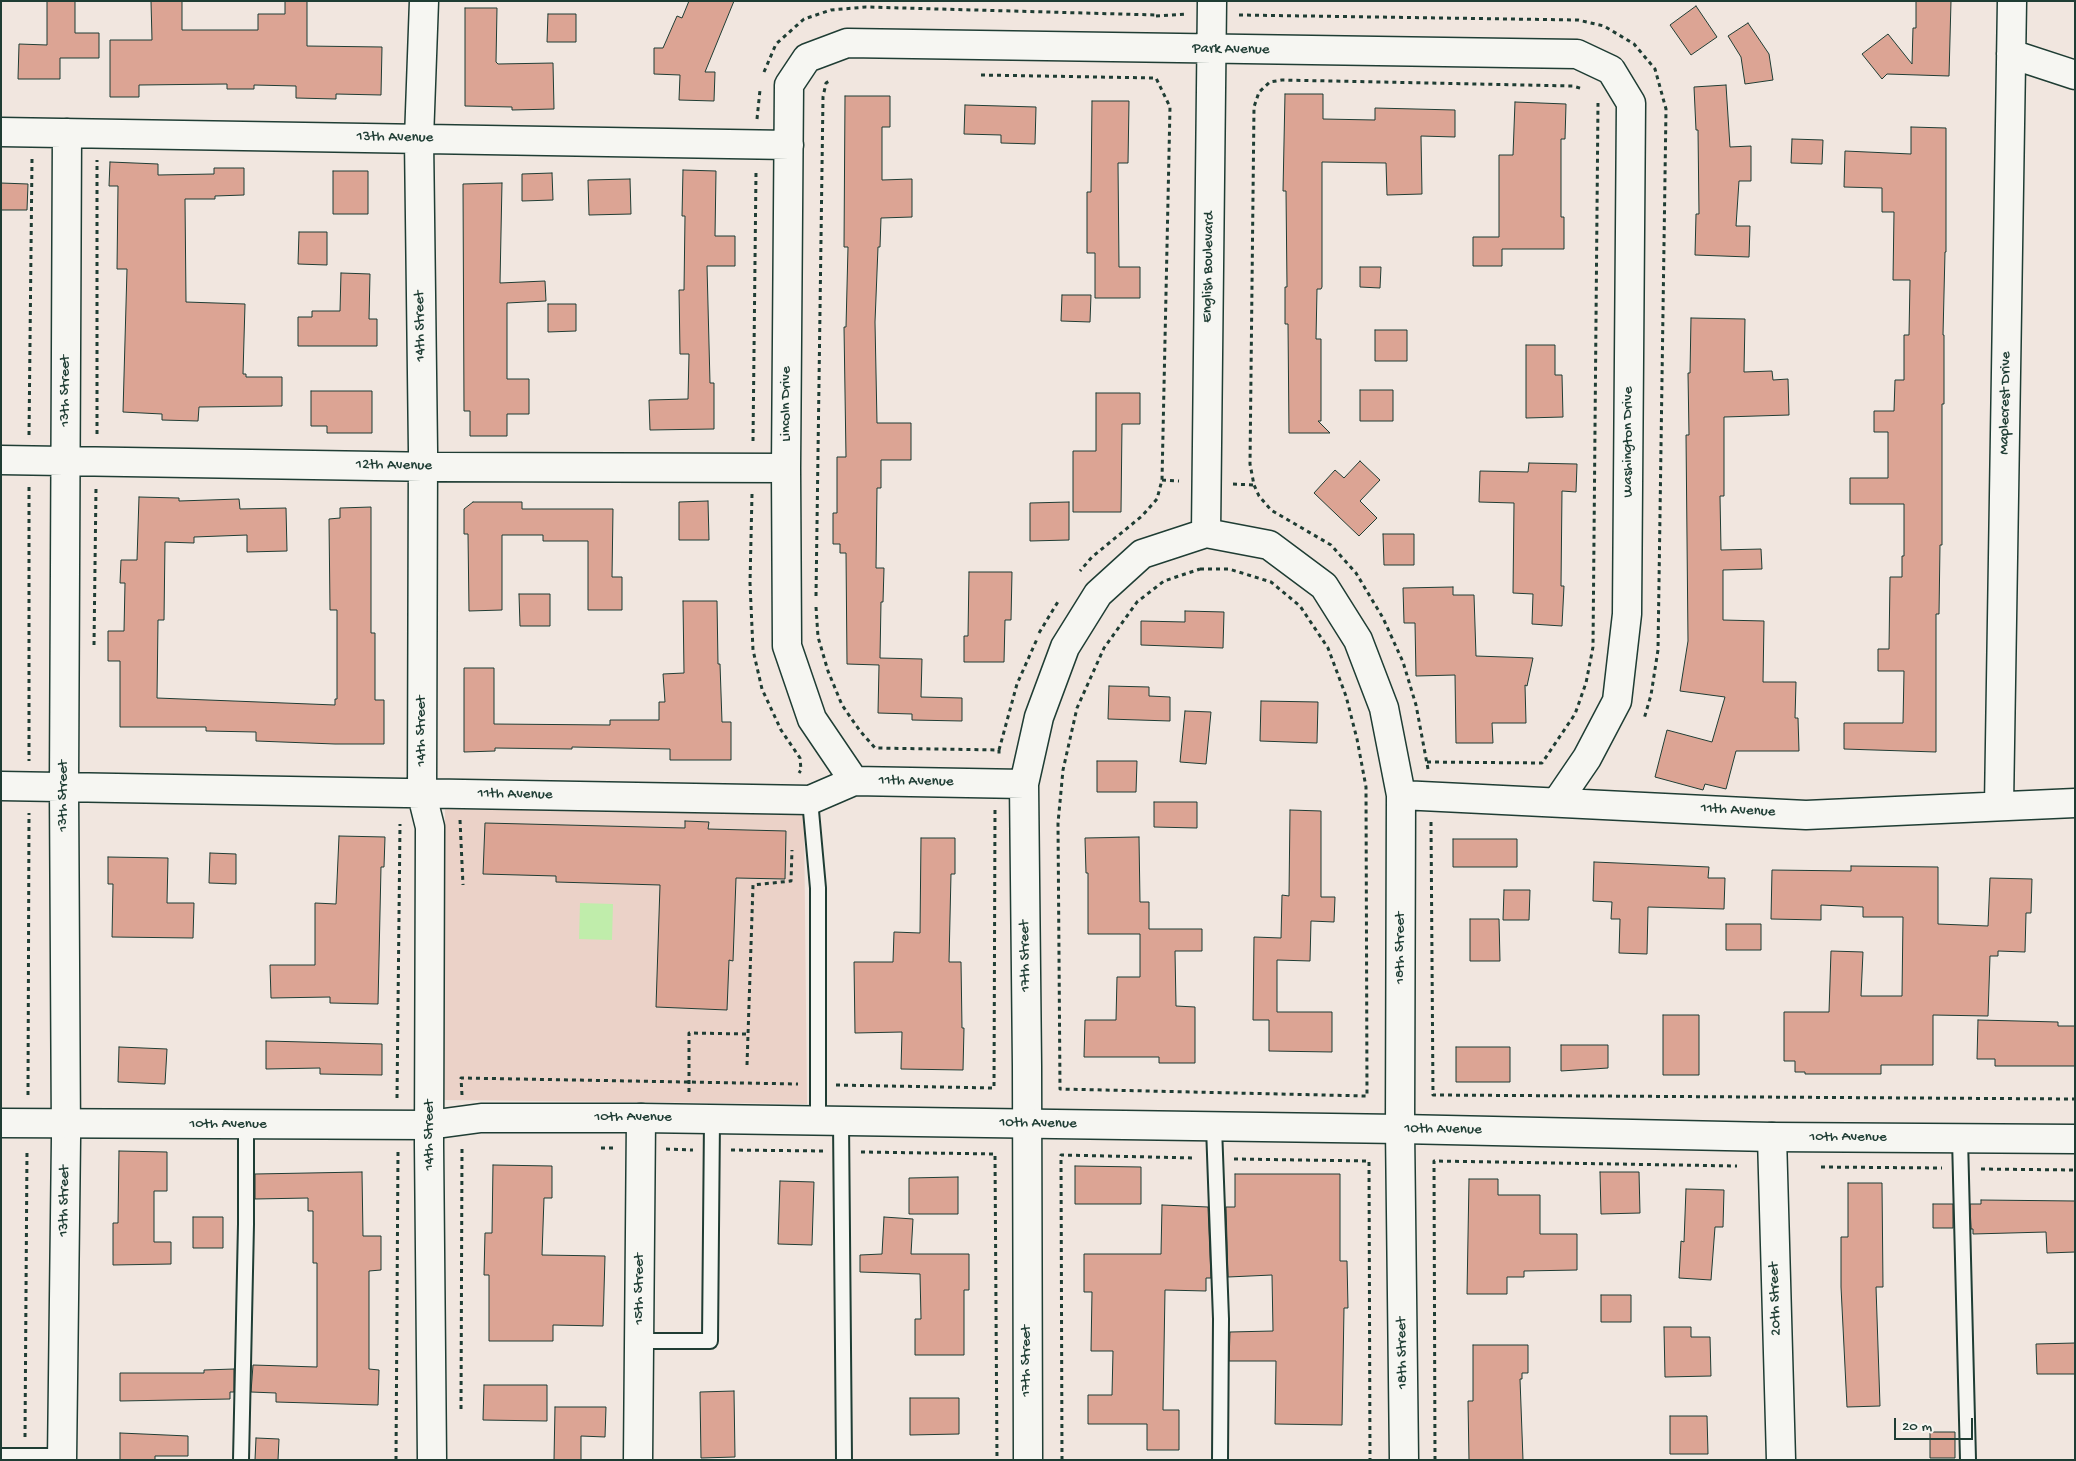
<!DOCTYPE html>
<html>
<head>
<meta charset="utf-8">
<style>
	body { margin:0 }
	#map { position:relative; width:2076px; height:1461px; overflow:hidden; background:#f1e6df; font-family:"Gochi Hand",sans-serif }
	canvas { display:block }
	.frame { position:absolute; inset:0; border:2px solid #1f3d34; pointer-events:none }
	.scale { position:absolute; left:1894px; top:1418px; width:79px; height:22px; box-sizing:border-box; border:2px solid #1f3d34; border-top:0; padding-left:6px; font-size:15px; line-height:18px; white-space:nowrap; color:#1f3d34; -webkit-text-stroke:4px #f6f6f2; paint-order:stroke }
</style>
</head>
<body>
<div id="map">
<canvas width="2076" height="1461"></canvas>
<div class="frame"></div>
<div class="scale">20 m</div>
</div>
<script>
const ctx = document.querySelector('canvas').getContext('2d');
ctx.lineJoin = 'round';
function paint(path, color) {
  ctx.fillStyle = color;
  ctx.fill(path, 'evenodd');
}
function shape(rows) {
  const path = new Path2D();
  for (const r of rows) {
    path.moveTo(r[0], r[1]);
    for (let i = 2; i < r.length; i += 2) path.lineTo(r[i], r[i + 1]);
  }
  return path;
}
function trace(path, color, width, dash) {
  ctx.strokeStyle = color;
  ctx.lineWidth = width;
  ctx.lineCap = dash ? 'butt' : 'round';
  ctx.setLineDash(dash || []);
  ctx.stroke(path);
}
function drawText(font, color, halo, rows, align = 'center') {
  ctx.font = font + ' "Gochi Hand",sans-serif';
  ctx.lineWidth = 4.5;
  ctx.setLineDash([]);
  ctx.textBaseline = 'middle';
  ctx.strokeStyle = halo;
  ctx.fillStyle = color;
  for (const [text, x, y, turn = 0] of rows) {
    ctx.save();
    ctx.translate(x, y);
    ctx.rotate((+turn || 0) * Math.PI / 180);
    ctx.textAlign = isNaN(turn) ? turn : align;
    if (halo) ctx.strokeText(text, 0, 0);
    ctx.fillText(text, 0, 0);
    ctx.restore();
  }
}
paint(shape([
	[445,806,804,815,807,1104,444,1100]
]), '#ebd2c8');
paint(shape([
	[580,903,613,904,612,940,579,939]
]), '#c0edab');
const building = shape([
	[47,1,75,1,75,33,99,33,99,58,60,58,60,79,18,79,19,44,47,45,47,1],
	[151,1,182,1,182,30,258,30,258,14,285,14,285,1,307,1,307,46,382,47,381,95,336,94,336,99,296,98,296,86,254,85,254,89,227,89,227,84,139,85,139,97,110,97,110,40,152,40,151,1],
	[689,1,734,1,705,72,715,72,714,101,679,100,680,75,654,74,654,48,663,48,677,16,682,18,689,1],
	[1916,1,1951,1,1949,76,1887,74,1882,79,1862,54,1888,34,1912,64,1913,28,1916,28,1916,1],
	[1696,6,1717,37,1691,55,1670,25,1696,6],
	[465,8,497,8,496,62,498,64,553,63,554,109,512,110,512,107,465,106,465,8],
	[548,14,576,14,576,42,547,42,548,14],
	[1748,23,1769,54,1773,80,1745,84,1741,57,1728,36,1748,23],
	[1726,85,1730,147,1751,146,1751,181,1739,181,1736,226,1750,226,1749,257,1695,255,1696,214,1699,214,1698,130,1696,130,1694,87,1726,85],
	[1285,94,1323,94,1323,119,1375,120,1375,108,1455,110,1455,137,1421,136,1422,194,1387,195,1386,163,1322,162,1322,287,1321,289,1317,289,1316,339,1321,339,1321,421,1318,421,1330,433,1289,433,1288,324,1285,324,1285,287,1287,287,1286,191,1283,191,1285,94],
	[845,96,890,96,890,127,882,127,882,180,912,179,912,217,881,218,880,247,878,247,875,322,877,423,911,423,911,460,881,460,881,488,877,488,876,568,884,568,883,602,881,602,880,658,922,659,921,697,962,698,962,721,912,720,912,714,878,713,879,665,847,664,846,553,840,553,840,544,833,544,833,513,837,513,837,457,846,457,844,327,846,327,848,247,844,247,845,96],
	[1092,101,1129,101,1128,163,1118,163,1119,267,1140,267,1140,298,1095,298,1095,253,1087,253,1087,192,1091,192,1092,101],
	[1515,102,1566,104,1565,139,1561,139,1561,217,1564,217,1564,249,1502,249,1502,266,1473,266,1473,237,1499,237,1499,155,1513,155,1515,102],
	[965,105,1036,107,1035,144,1001,143,1001,135,964,134,965,105],
	[1911,127,1946,128,1946,252,1945,252,1943,335,1944,335,1944,404,1942,404,1942,545,1940,545,1939,614,1936,614,1936,752,1844,749,1844,723,1903,723,1904,671,1878,671,1878,649,1889,649,1890,577,1902,577,1902,556,1904,556,1904,504,1850,504,1850,478,1888,478,1888,432,1874,432,1874,411,1894,411,1895,380,1904,380,1904,335,1909,335,1910,280,1893,280,1894,212,1882,212,1882,188,1844,187,1845,151,1911,154,1911,127],
	[1792,139,1823,140,1822,164,1791,163,1792,139],
	[110,162,158,164,158,175,214,174,214,168,244,168,244,195,215,196,215,199,185,199,186,302,245,304,243,374,246,374,246,377,282,377,282,406,199,407,198,421,162,420,162,414,123,412,127,269,117,269,118,186,109,186,110,162],
	[683,170,716,171,715,236,735,236,735,266,707,266,710,383,714,383,714,429,650,430,649,400,688,399,689,354,680,354,679,290,684,290,685,216,682,216,683,170],
	[333,171,368,171,368,214,333,214,333,171],
	[552,173,553,200,522,201,522,174,552,173],
	[630,179,631,214,589,215,588,180,630,179],
	[1,183,28,184,27,210,1,210,1,183],
	[502,183,500,283,545,281,546,301,507,303,507,379,529,379,529,414,507,414,507,436,470,436,470,411,464,411,463,184,502,183],
	[299,232,327,232,327,265,298,264,299,232],
	[1360,267,1381,267,1380,288,1360,287,1360,267],
	[341,273,370,274,369,319,377,319,377,346,298,346,298,317,312,317,312,311,340,311,341,273],
	[1062,295,1091,295,1090,322,1061,321,1062,295],
	[548,304,576,304,576,331,548,332,548,304],
	[1691,318,1745,319,1744,372,1772,371,1773,380,1788,379,1789,415,1724,417,1724,496,1720,496,1721,550,1761,549,1762,569,1723,570,1723,620,1764,621,1763,682,1796,682,1795,718,1798,718,1799,751,1736,751,1726,789,1705,784,1703,790,1655,777,1667,730,1712,742,1725,697,1680,691,1688,641,1686,435,1689,435,1688,373,1690,373,1691,318],
	[1375,330,1407,330,1407,361,1375,361,1375,330],
	[1526,345,1555,345,1555,375,1562,375,1563,417,1526,418,1526,345],
	[1360,390,1393,390,1393,421,1360,421,1360,390],
	[311,391,372,391,372,433,327,433,327,426,311,426,311,391],
	[1096,393,1140,393,1140,424,1122,424,1121,512,1073,512,1073,451,1096,451,1096,393],
	[1360,461,1380,480,1360,501,1377,518,1359,536,1314,493,1335,470,1344,478,1360,461],
	[1529,463,1577,464,1576,492,1562,491,1561,586,1564,586,1562,626,1532,624,1533,594,1513,593,1514,503,1479,502,1480,471,1528,472,1529,463],
	[139,497,179,498,179,501,239,499,240,509,286,508,287,551,247,552,247,535,194,537,194,543,165,542,164,620,158,620,157,698,335,705,335,699,337,699,337,610,330,610,329,519,340,518,340,508,371,507,371,633,375,633,375,700,384,700,384,744,335,744,256,741,256,732,206,731,206,727,120,727,120,661,108,661,108,631,124,631,125,583,120,583,121,560,137,560,139,497],
	[708,501,709,540,679,540,679,502,708,501],
	[473,502,522,502,522,509,613,509,612,577,622,577,622,610,588,610,588,541,543,541,543,535,502,535,502,610,469,611,468,534,464,534,464,509,473,502],
	[1069,502,1069,540,1030,541,1030,503,1069,502],
	[1383,534,1414,534,1414,565,1384,565,1383,534],
	[969,572,1012,572,1011,620,1005,620,1004,662,964,662,964,636,968,636,969,572],
	[1453,587,1453,595,1474,595,1476,656,1533,658,1527,686,1525,685,1526,723,1492,723,1493,743,1456,743,1455,675,1416,676,1415,623,1404,623,1403,588,1453,587],
	[519,594,550,594,550,626,520,626,519,594],
	[683,601,717,601,718,664,720,664,722,722,731,722,731,760,670,760,670,749,572,747,572,749,495,748,495,751,464,752,464,668,494,668,494,724,610,725,610,720,659,720,659,702,665,702,663,674,684,673,683,601],
	[1185,611,1224,612,1223,648,1141,645,1141,621,1185,622,1185,611],
	[1109,686,1149,687,1149,696,1170,697,1170,721,1108,719,1109,686],
	[1261,701,1318,702,1317,743,1260,741,1261,701],
	[1185,711,1211,712,1206,764,1180,762,1185,711],
	[1097,761,1137,761,1136,792,1097,792,1097,761],
	[1154,802,1197,802,1197,828,1154,827,1154,802],
	[1290,810,1321,811,1321,897,1335,897,1334,922,1311,921,1310,961,1277,960,1277,1012,1332,1012,1332,1052,1269,1051,1269,1020,1253,1020,1254,937,1281,938,1282,895,1289,896,1290,810],
	[685,821,709,822,708,829,786,831,785,879,736,878,733,961,729,960,727,1010,656,1007,660,885,556,882,556,876,483,874,485,823,685,828,685,821],
	[339,836,385,837,384,867,381,867,378,1004,330,1003,330,997,271,998,270,965,315,965,315,903,336,904,339,836],
	[1139,837,1140,902,1149,902,1149,929,1202,929,1202,951,1175,951,1176,1006,1195,1007,1195,1063,1159,1063,1159,1057,1084,1057,1085,1020,1116,1020,1117,977,1140,977,1140,934,1088,934,1088,873,1086,873,1085,838,1139,837],
	[921,838,955,838,955,874,951,874,949,962,961,962,962,1028,964,1028,963,1070,901,1069,902,1032,855,1033,854,962,893,962,894,932,920,933,921,838],
	[1453,839,1517,839,1517,867,1453,867,1453,839],
	[210,853,236,854,236,884,209,883,210,853],
	[108,857,168,858,167,903,194,903,193,938,112,937,113,884,108,884,108,857],
	[1594,862,1709,867,1708,878,1725,878,1724,909,1648,907,1647,954,1619,953,1620,919,1611,919,1612,902,1593,901,1594,862],
	[1851,866,1938,867,1938,924,1988,926,1990,878,2032,879,2031,913,2026,913,2025,952,1998,951,1998,956,1990,956,1988,1016,1933,1015,1933,1065,1881,1065,1881,1074,1805,1074,1805,1072,1795,1072,1795,1061,1784,1061,1784,1012,1829,1012,1831,951,1863,952,1861,996,1902,996,1903,917,1863,917,1863,907,1821,905,1821,920,1771,919,1772,870,1851,871,1851,866],
	[1504,890,1530,890,1529,920,1503,920,1504,890],
	[1470,919,1499,919,1500,961,1470,961,1470,919],
	[1726,924,1761,924,1761,950,1726,950,1726,924],
	[1663,1015,1699,1015,1699,1075,1663,1075,1663,1015],
	[1978,1020,2058,1022,2058,1026,2075,1026,2075,1066,1995,1066,1995,1059,1977,1059,1978,1020],
	[266,1041,382,1044,382,1075,320,1074,320,1068,266,1069,266,1041],
	[1561,1045,1608,1045,1608,1068,1561,1071,1561,1045],
	[119,1047,167,1049,165,1084,118,1082,119,1047],
	[1456,1047,1510,1047,1510,1082,1456,1082,1456,1047],
	[119,1151,167,1152,167,1191,154,1191,154,1242,171,1242,171,1264,113,1265,113,1223,118,1223,119,1151],
	[493,1165,552,1166,552,1198,544,1198,542,1255,605,1256,603,1326,553,1325,553,1341,489,1341,489,1275,484,1275,485,1233,492,1233,493,1165],
	[1075,1166,1141,1167,1141,1204,1075,1204,1075,1166],
	[362,1172,363,1236,381,1236,381,1270,369,1271,369,1369,379,1370,378,1405,276,1402,276,1393,251,1392,253,1365,317,1367,317,1263,313,1263,313,1211,308,1211,308,1198,255,1199,255,1174,362,1172],
	[1600,1172,1639,1172,1640,1213,1601,1214,1600,1172],
	[1235,1174,1340,1174,1340,1261,1347,1261,1348,1308,1344,1308,1342,1425,1275,1424,1276,1361,1229,1361,1230,1332,1273,1331,1272,1275,1228,1277,1226,1207,1235,1207,1235,1174],
	[958,1177,958,1214,909,1214,909,1178,958,1177],
	[1469,1179,1498,1179,1498,1195,1540,1195,1540,1234,1577,1234,1577,1270,1524,1271,1524,1277,1507,1277,1507,1294,1467,1294,1469,1179],
	[780,1181,814,1182,812,1245,778,1244,780,1181],
	[1848,1183,1882,1183,1883,1287,1876,1287,1880,1406,1847,1407,1841,1287,1841,1237,1848,1237,1848,1183],
	[1686,1189,1724,1190,1723,1227,1715,1227,1711,1280,1679,1278,1681,1241,1684,1242,1686,1189],
	[1981,1200,2075,1201,2075,1252,2047,1253,2046,1232,1973,1234,1973,1229,1971,1229,1970,1204,1981,1204,1981,1200],
	[1933,1204,1953,1204,1953,1228,1933,1228,1933,1204],
	[1162,1205,1208,1207,1211,1278,1206,1278,1206,1291,1165,1290,1163,1410,1179,1410,1179,1450,1147,1450,1147,1424,1088,1424,1088,1395,1112,1395,1113,1351,1091,1351,1092,1292,1084,1292,1084,1254,1161,1254,1162,1205],
	[193,1217,223,1217,223,1248,193,1248,193,1217],
	[884,1217,913,1219,911,1254,969,1254,969,1290,964,1290,964,1355,915,1355,915,1319,921,1319,920,1274,860,1272,860,1255,882,1254,884,1217],
	[1601,1295,1631,1295,1631,1322,1601,1322,1601,1295],
	[1664,1327,1691,1327,1691,1337,1710,1337,1711,1376,1665,1377,1664,1327],
	[2075,1343,2075,1374,2037,1374,2036,1344,2075,1343],
	[1473,1345,1528,1345,1528,1373,1522,1373,1522,1379,1520,1379,1523,1460,1469,1460,1468,1401,1473,1401,1473,1345],
	[234,1369,234,1392,230,1392,230,1399,120,1401,120,1373,204,1373,204,1370,234,1369],
	[484,1385,547,1385,547,1421,483,1420,484,1385],
	[734,1391,735,1457,701,1458,700,1392,734,1391],
	[910,1398,959,1398,959,1434,910,1435,910,1398],
	[555,1407,606,1407,605,1437,581,1436,581,1460,554,1460,555,1407],
	[1670,1416,1707,1416,1708,1454,1670,1454,1670,1416],
	[1930,1432,1955,1432,1955,1458,1930,1458,1930,1432],
	[120,1433,188,1436,188,1456,155,1456,155,1460,120,1460,120,1433],
	[256,1438,279,1439,278,1460,255,1460,256,1438]
]);
paint(building, '#dca494');
trace(building, '#1f3d34', 1);
const lane = shape([
	[810,800,818,888,818,1120],
	[841,1121,844,1460],
	[1214,1127,1221,1319,1220,1460],
	[1960,1138,1968,1460],
	[639,1341,710,1341,712,1119],
	[1,1456,62,1456],
	[241,1460,246,1224,246,1125]
]);
const street = shape([
	[424,1,419,139,423,451,422,795,430,827,429,1144,432,1460],
	[2011,54,2075,75],
	[1,132,789,145],
	[1,460,438,467,786,468],
	[1206,533,1212,1],
	[854,781,812,719,787,646,786,468,789,85,807,58,847,43,1577,54,1611,70,1631,103,1627,614,1617,701,1587,758,1557,802],
	[1,786,810,800,854,781,1024,784],
	[1401,795,1806,815,2075,803],
	[1999,805,2012,1],
	[1772,1137,1781,1460],
	[62,1460,66,1138,64,788,67,133],
	[638,1460,641,1118],
	[1028,1460,1027,1066,1024,784,1039,717,1065,647,1098,594,1142,554,1206,533,1269,545,1324,586,1358,640,1384,708,1401,795,1400,1129,1404,1460]
]);
const secondary = shape([
	[1,1123,429,1125,481,1118,641,1118,1400,1129,1772,1137,2075,1139]
]);
trace(lane, '#1f3d34', 18);
trace(street, '#1f3d34', 31);
trace(secondary, '#1f3d34', 31);
trace(shape([
	[1239,15,1578,20,1604,26,1634,44,1655,69,1666,109,1658,650,1651,695,1644,719],
	[1156,16,1186,14],
	[764,72,776,44,804,19,831,10,866,7,1156,15],
	[981,75,1156,78,1170,107,1162,480,1157,499,1142,516,1092,557,1080,571],
	[757,119,760,90],
	[97,434,97,160],
	[29,435,32,159],
	[753,441,756,172],
	[1162,480,1179,481],
	[1233,484,1254,485],
	[29,487,29,761],
	[752,494,750,583,753,650,762,689,781,730,800,758,801,770,799,773],
	[1200,569,1229,569,1271,582,1300,606,1328,648,1346,696,1357,739,1366,787,1367,1096,1060,1089,1058,823,1063,770,1077,708,1104,648,1137,602,1164,581,1200,569],
	[816,596,823,97,826,83,831,80],
	[816,607,818,637,828,671,842,705,860,731,875,748,999,750,999,756],
	[1039,633,1059,600],
	[94,645,96,488],
	[999,750,1017,684,1037,639],
	[1427,762,1542,763,1575,714,1586,683,1593,647,1598,103],
	[1428,769,1416,705,1403,662,1383,618,1356,573,1331,545,1271,510,1259,496,1254,485,1250,464,1254,107,1259,92,1270,82,1282,80,1573,86,1583,89],
	[460,820,463,885],
	[1431,822,1433,1095,2075,1099],
	[747,1065,753,885,791,881,792,850],
	[836,1085,994,1088,995,809],
	[689,1092,689,1033,747,1034],
	[28,1095,29,813],
	[462,1095,461,1078,798,1084],
	[397,1098,400,824],
	[601,1148,615,1148],
	[666,1149,693,1150],
	[731,1150,823,1151],
	[861,1152,995,1154,997,1460],
	[1234,1159,1369,1161,1370,1460],
	[1821,1167,1942,1168],
	[1981,1169,2075,1170],
	[461,1409,462,1148],
	[25,1437,27,1150],
	[396,1460,398,1151],
	[1062,1460,1061,1155,1195,1158],
	[1435,1460,1434,1161,1737,1166]
]), '#1f3d34', 3, [4, 4]);
trace(lane, '#f6f6f2', 14);
trace(street, '#f6f6f2', 28);
trace(secondary, '#f6f6f2', 28);
drawText('15px', '#1f3d34', '#f6f6f2', [
	["Park Avenue",1231,50,1],
	["13th Avenue",395,138,1],
	["English Boulevard",1209,267,-89],
	["14th Street",421,326,-91],
	["13th Street",66,391,-90],
	["Maplecrest Drive",2006,403,-89],
	["Lincoln Drive",787,404,-90],
	["Washington Drive",1629,442,-90],
	["12th Avenue",394,466,1],
	["14th Street",422,731,-90],
	["11th Avenue",916,782,1],
	["11th Avenue",515,795,1],
	["13th Street",64,796,-90],
	["11th Avenue",1738,811,3],
	["18th Street",1401,948,-90],
	["17th Street",1026,956,-91],
	["10th Avenue",633,1118],
	["10th Avenue",1038,1124,1],
	["10th Avenue",228,1125],
	["10th Avenue",1443,1130,1],
	["14th Street",430,1135,-90],
	["10th Avenue",1848,1138],
	["13th Street",65,1201,-89],
	["15th Street",640,1289,-90],
	["20th Street",1776,1299,-92],
	["18th Street",1403,1353,-91],
	["17th Street",1027,1361,-90]
]);
</script>
</body>
</html>
